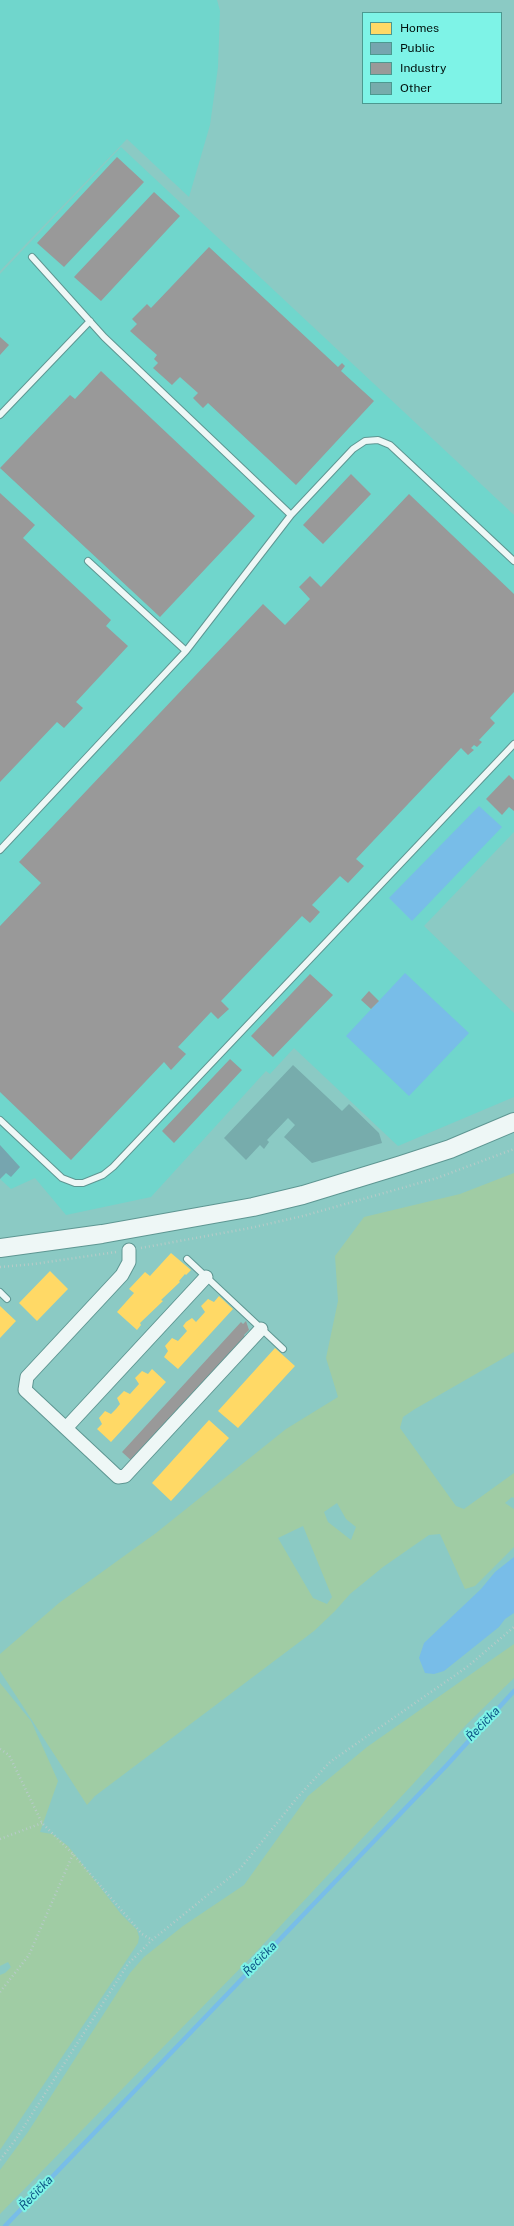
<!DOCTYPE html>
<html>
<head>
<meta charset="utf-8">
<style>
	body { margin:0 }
	#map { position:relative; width:514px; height:2226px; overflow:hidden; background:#8bcac4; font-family:"Public Sans",sans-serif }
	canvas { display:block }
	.legend { position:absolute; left:362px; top:12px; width:140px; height:92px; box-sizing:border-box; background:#7ef3e7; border:1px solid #4c9990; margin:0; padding:5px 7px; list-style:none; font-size:12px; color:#00110e }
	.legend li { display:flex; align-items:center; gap:8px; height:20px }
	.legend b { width:20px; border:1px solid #4c9990 }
</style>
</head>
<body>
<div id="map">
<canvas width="514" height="2226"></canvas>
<ul class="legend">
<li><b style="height:11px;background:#ffd966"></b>Homes</li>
<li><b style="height:11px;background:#76a5af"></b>Public</li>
<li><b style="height:11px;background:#999"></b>Industry</li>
<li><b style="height:11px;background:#77acac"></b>Other</li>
</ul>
</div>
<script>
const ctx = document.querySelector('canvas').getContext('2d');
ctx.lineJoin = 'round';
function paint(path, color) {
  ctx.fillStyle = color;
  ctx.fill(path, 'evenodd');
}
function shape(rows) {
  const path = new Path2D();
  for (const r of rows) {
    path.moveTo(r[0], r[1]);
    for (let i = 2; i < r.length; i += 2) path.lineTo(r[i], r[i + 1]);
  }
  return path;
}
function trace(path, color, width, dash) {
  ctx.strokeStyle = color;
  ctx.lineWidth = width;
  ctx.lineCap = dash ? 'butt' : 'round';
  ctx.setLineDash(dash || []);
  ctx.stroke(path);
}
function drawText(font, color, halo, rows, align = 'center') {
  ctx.font = font + ' "Public Sans",sans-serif';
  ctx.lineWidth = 4;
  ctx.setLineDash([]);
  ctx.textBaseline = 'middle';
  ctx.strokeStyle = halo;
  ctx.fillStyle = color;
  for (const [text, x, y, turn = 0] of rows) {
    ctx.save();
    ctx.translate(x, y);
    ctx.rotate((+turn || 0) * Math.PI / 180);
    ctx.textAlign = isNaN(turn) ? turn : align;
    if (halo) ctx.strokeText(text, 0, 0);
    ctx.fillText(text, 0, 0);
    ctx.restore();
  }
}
paint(shape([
	[0,0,217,0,220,11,218,67,210,125,189,197,127,139,0,271],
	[121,147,514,515,514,832,424,926,514,1013,514,1097,398,1146,294,1048,270,1074,266,1071,151,1197,66,1215,35,1178,11,1189,0,1179,15,1164,0,1150,0,274]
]), '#70d6cc');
paint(shape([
	[514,1173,514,1352,415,1409,403,1417,400,1428,456,1506,464,1509,514,1473,514,1498,512,1497,505,1503,514,1509,514,1547,475,1586,465,1589,440,1534,429,1535,383,1567,350,1594,335,1611,314,1631,95,1796,87,1805,0,1671,0,1654,59,1603,156,1533,286,1429,338,1397,326,1358,338,1301,335,1256,364,1217,460,1194],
	[337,1503,346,1519,356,1527,351,1540,328,1522,324,1512],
	[303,1526,332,1597,327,1604,313,1598,278,1538],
	[514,1644,514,1678,467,1724,413,1784,256,1952,0,2214,0,2170,28,2132,130,1973,144,1957,183,1926,244,1885,308,1796,367,1747],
	[0,1683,31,1721,58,1781,40,1832,52,1834,68,1846,121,1914,137,1930,139,1937,138,1943,0,2150,0,1975,5,1973,11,1967,8,1962,0,1966]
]), '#a0cca4');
paint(shape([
	[479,806,502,827,412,921,389,898],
	[405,973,469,1033,409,1096,346,1036],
	[514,1557,514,1613,505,1619,499,1627,444,1671,434,1674,425,1673,419,1658,424,1643,481,1589,495,1572]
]), '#78bde8');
paint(shape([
	[171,1253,191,1270,186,1275,185,1274,179,1281,180,1282,161,1300,163,1301,140,1323,141,1325,137,1330,117,1312,134,1293,129,1289,145,1272,150,1276],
	[50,1271,68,1289,37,1321,19,1303],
	[219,1296,233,1309,178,1369,164,1357,168,1351,165,1346,172,1338,178,1341,187,1331,183,1326,186,1322,192,1318,196,1322,205,1312,201,1306,208,1299,214,1302],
	[0,1306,16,1321,0,1338],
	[275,1348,295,1366,238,1428,218,1411],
	[152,1369,166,1382,111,1442,97,1429,102,1424,99,1418,105,1411,111,1414,116,1409,120,1404,117,1398,124,1391,130,1394,139,1384,135,1378,142,1371,148,1374],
	[209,1420,229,1438,171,1501,152,1483]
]), '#ffd966');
paint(shape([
	[0,1145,20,1167,11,1177,6,1173,0,1179]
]), '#76a5af');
paint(shape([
	[117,157,144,182,64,267,37,243],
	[154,192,180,216,101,301,74,277],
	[209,247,338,367,342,363,345,366,341,371,374,401,296,485,208,403,203,408,193,398,198,393,180,377,172,385,153,368,158,363,154,359,157,355,130,331,137,324,132,319,147,304,151,308],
	[0,337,9,345,0,355],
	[101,371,255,516,160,617,0,468,70,395,75,399],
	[351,474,371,494,323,544,303,525],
	[0,493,35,525,23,538,111,620,106,626,128,646,76,702,83,708,64,728,57,722,0,782],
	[409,494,514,594,514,692,490,718,495,723,479,740,482,742,477,747,474,745,471,748,474,750,468,755,461,748,356,859,364,866,348,883,340,876,312,905,320,912,310,923,302,916,221,1001,229,1009,218,1019,211,1012,178,1047,186,1054,171,1070,164,1062,71,1160,0,1092,0,926,41,883,19,862,263,604,285,625,310,599,299,587,310,576,321,587],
	[509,775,514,780,514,811,509,807,502,815,486,799],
	[310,974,333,995,273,1057,251,1036],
	[369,991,379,1001,371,1009,361,1000],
	[230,1059,242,1070,174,1143,162,1131],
	[246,1321,249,1330,244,1335,246,1338,133,1462,122,1452,241,1322,243,1324]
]), '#999');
trace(shape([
	[5,2226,447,1765,514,1691]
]), '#78bde8', 4.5);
paint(shape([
	[293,1065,342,1111,349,1104,379,1133,382,1143,312,1163,284,1137,295,1125,288,1118,267,1140,269,1142,264,1149,260,1145,246,1160,224,1138]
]), '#77acac');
const lane = shape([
	[32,257,104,337,291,515],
	[0,415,90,321],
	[88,561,186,651],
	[0,850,186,651,291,515,353,449,365,441,378,440,390,445,514,561],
	[0,1120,62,1178,75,1183,83,1183,103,1175,113,1167,514,744],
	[187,1259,283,1349],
	[0,1292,7,1299]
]);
const street = shape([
	[129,1250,129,1262,122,1275,27,1377,25,1390,118,1477,125,1476,261,1329],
	[66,1428,206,1277]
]);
const secondary = shape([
	[0,1248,102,1234,253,1207,303,1195,401,1165,450,1149,514,1122]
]);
trace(lane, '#5e9692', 8);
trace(street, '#5e9692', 15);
trace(secondary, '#5e9692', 20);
trace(shape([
	[141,1248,250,1228,303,1216,437,1178,514,1149],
	[0,1267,34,1264,116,1252],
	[0,1749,9,1755,42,1823,73,1854,142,1934,152,1940],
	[0,1839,42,1823],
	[0,1992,29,1955,73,1854],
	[0,2160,16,2139,128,1964,152,1940,240,1869,297,1798,330,1762,467,1667,514,1627]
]), '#b7cbc8', 2.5, [1, 3]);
trace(lane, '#eef7f6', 6);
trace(street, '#eef7f6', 13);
trace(secondary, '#eef7f6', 18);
drawText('italic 12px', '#0a5284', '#7ef3e7', [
	["Řečička",483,1724,-46],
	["Řečička",260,1959,-46],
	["Řečička",36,2193,-46]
]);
</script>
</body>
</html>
